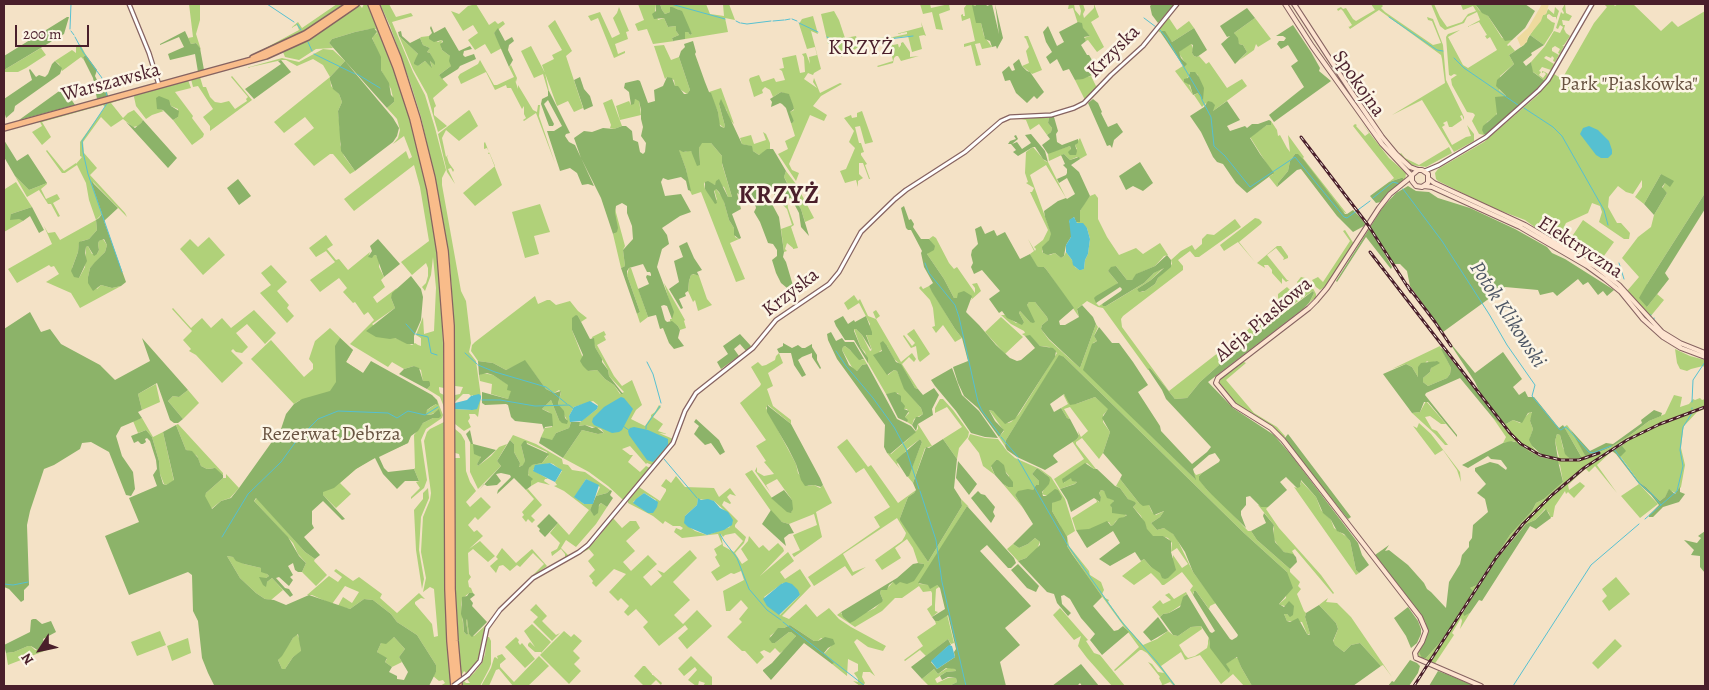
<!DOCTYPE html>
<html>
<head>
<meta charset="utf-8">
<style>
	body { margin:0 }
	#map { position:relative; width:1709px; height:690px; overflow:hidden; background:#f4e2c6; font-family:Alegreya,serif }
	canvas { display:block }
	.frame { position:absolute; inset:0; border:5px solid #4a1f2b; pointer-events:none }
	.north { position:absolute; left:15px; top:625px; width:50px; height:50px; -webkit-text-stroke:4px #fcf5e5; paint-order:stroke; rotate:235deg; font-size:14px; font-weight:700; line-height:20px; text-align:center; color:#4a1f2b }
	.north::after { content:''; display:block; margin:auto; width:18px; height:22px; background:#4a1f2b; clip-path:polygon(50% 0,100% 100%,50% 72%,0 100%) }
	.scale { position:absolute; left:15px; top:25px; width:74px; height:22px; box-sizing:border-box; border:2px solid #4a1f2b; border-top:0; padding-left:6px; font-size:15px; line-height:18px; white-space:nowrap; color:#4a1f2b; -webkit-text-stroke:4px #fcf5e5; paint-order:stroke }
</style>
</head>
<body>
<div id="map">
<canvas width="1709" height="690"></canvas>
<div class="frame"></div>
<div class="north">N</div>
<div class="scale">200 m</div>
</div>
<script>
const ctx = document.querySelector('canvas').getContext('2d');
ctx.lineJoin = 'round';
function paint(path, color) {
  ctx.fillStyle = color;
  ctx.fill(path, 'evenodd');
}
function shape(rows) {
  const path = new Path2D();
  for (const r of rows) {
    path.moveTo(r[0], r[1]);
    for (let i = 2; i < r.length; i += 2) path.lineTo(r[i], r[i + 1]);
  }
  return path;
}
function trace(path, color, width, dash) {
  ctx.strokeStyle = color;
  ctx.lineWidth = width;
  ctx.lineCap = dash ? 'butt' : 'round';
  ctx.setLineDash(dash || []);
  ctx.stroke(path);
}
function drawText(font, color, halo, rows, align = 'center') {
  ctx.font = font + ' Alegreya,serif';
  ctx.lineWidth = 5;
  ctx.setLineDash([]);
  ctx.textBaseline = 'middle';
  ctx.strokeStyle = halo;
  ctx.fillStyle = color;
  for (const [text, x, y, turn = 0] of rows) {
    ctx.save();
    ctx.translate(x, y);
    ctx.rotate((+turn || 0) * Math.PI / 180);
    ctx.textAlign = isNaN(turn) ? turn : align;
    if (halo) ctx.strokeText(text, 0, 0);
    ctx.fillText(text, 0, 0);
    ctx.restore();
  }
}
paint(shape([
	[189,4,200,4,200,20,196,34,201,50,196,43,191,44,188,38,193,37],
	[337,4,345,4,301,33,247,58,299,30,297,25,291,28,298,22,302,28],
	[359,4,362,8,364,4,368,4,394,69,406,105,425,177,438,259,442,305,444,388,439,387,439,389,440,393,444,395,444,407,440,397,427,389,430,386,426,381,423,382,421,370,414,366,404,369,392,362,388,367,350,344,374,320,368,312,364,315,355,302,353,303,343,292,347,288,339,278,320,292,310,280,335,262,326,251,316,257,309,248,326,235,333,245,327,249,336,260,339,259,348,270,370,252,369,255,375,254,379,260,379,267,384,277,381,280,385,287,373,297,377,303,397,288,391,298,395,308,372,324,389,338,395,338,412,345,415,343,418,345,421,346,421,338,416,335,423,317,424,334,434,331,436,288,433,257,431,275,425,291,422,287,426,283,428,276,428,268,426,263,412,275,401,262,429,241,420,187,414,165,354,211,344,199,406,151,409,159,412,157,404,136,393,144,398,138,400,130,397,119,387,108,394,102,391,89,381,70,381,60,373,40,372,37,377,33,376,29,370,29,355,32,332,39,329,43,333,48,316,49,299,60,285,57,283,52,327,28],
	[380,4,389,4,396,17,411,13,413,16,392,22,413,72,425,95,435,128,446,170,442,178,442,185,461,291,466,301,471,343,469,352,476,361,481,397,478,417,475,414,469,414,470,418,468,421,471,427,464,431,455,424,455,409,472,410,473,395,471,396,469,394,463,394,455,402,455,395,460,394,463,387,455,386,452,293,450,265,438,194,421,117,411,85,390,26],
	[476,4,489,25,495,21,498,24,503,21,505,24,494,33,502,48,491,54,485,44,475,50,468,40,478,33,473,25,463,31,451,11,459,14,468,6],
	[638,4,656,4,655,12,658,20,664,18,668,27,676,26,676,31,679,35,672,38,673,41,675,41,653,44,647,29,638,31,635,24,644,20],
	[660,4,706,4,710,14,724,16,723,4,729,4,735,20,725,18,728,32,685,39,685,32,688,32,690,35,692,34,678,9,670,8,670,12,665,14,662,10],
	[920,4,922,5,930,4,931,8,949,4,950,10,939,14,943,30,936,29,932,12,923,14],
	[967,4,977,4,974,6,977,23,981,23,984,36,992,47,982,49,980,43,975,44,981,65,976,66,971,45,964,47,964,44,975,41,970,18,962,21,961,15,963,14,963,16,965,16,964,8],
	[1069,4,1074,4,1075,10,1080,16,1081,11,1079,4,1083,4,1085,10,1083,14,1084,18,1094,8,1094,4,1099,17,1091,22,1104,47,1097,52,1088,40,1086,41,1084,38,1090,36,1083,29,1081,23,1078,24,1073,8,1068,9],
	[1371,4,1381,4,1383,6,1381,8,1385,12,1433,45,1441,43,1432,21,1428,20,1427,17,1433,19,1443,45,1446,80,1464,117,1464,120,1462,115,1460,116,1462,120,1452,127,1449,127,1447,121,1443,123,1445,125,1442,127,1452,145,1466,137,1471,136,1467,125,1474,134,1474,141,1454,152,1422,100,1392,115,1445,83,1442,59,1441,55,1379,10,1350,29,1348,26,1349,27,1352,25,1343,11,1341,9,1338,11,1337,9,1341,7,1343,9,1346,8,1353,19,1356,21,1375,10],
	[1431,4,1434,4,1440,17,1447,27,1462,22,1468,14,1476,11,1473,6,1463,10,1461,5,1475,4,1479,10,1488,16,1502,38,1512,40,1507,45,1508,46,1510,45,1515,51,1509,55,1514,64,1500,76,1499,90,1506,96,1498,109,1496,116,1487,122,1484,134,1486,134,1484,135,1479,134,1472,121,1475,115,1473,113,1467,112,1452,85,1451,79,1457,75,1454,74,1451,76,1449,75,1446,37,1448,34,1460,30,1448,37,1463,65,1468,68,1497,50,1490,37,1487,39,1485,36,1487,35,1479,22,1467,27,1480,20,1477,12,1467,17,1464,23,1445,30,1440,26],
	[1565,4,1566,13,1572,16,1569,21,1562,20,1563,25,1565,25,1564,29,1566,33,1570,36,1564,45,1562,45,1564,46,1560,54,1558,53,1560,49,1555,46,1552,48,1552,51,1559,55,1555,62,1553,61,1554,58,1552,56,1551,58,1546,56,1544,58,1554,64,1551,70,1542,67,1539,71,1541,72,1539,75,1543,78,1546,74,1544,72,1542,73,1542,71,1545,72,1548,74,1545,81,1532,71,1531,62,1545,46,1554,31,1560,33,1563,27,1560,25,1558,29,1556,28,1561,12,1563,14,1564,13,1562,9],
	[1604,4,1613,4,1615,6,1618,4,1633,4,1661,31,1672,21,1678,27,1705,11,1705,193,1647,284,1647,307,1657,294,1664,300,1650,317,1627,291,1639,277,1622,258,1638,237,1651,227,1654,215,1667,193,1662,189,1665,183,1661,174,1644,204,1635,197,1642,187,1642,180,1633,194,1626,192,1618,186,1609,197,1608,207,1617,223,1621,223,1630,233,1629,239,1624,239,1599,222,1602,212,1600,206,1592,203,1588,213,1566,223,1564,227,1564,238,1561,242,1540,231,1525,220,1493,208,1438,181,1436,179,1435,173,1438,169,1484,142,1538,95,1554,74,1562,79,1594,23,1607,7],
	[619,7,629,31,626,32,628,39,615,44,618,54,625,51,625,53,614,58,598,18,591,21,588,16,600,12,612,38,620,34,613,18,617,13],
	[1555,7,1559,11,1556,20,1556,17,1553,17,1549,14,1547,15,1547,18,1552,22,1555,23,1553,31,1544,45,1530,35,1543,15,1546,14,1548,9,1554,14],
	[834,11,839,20,845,38,856,36,860,49,858,50,857,48,841,57,837,43,828,44,821,14],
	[813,16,818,34,811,31,821,69,814,73,813,75,808,73,804,79,817,88,813,82,814,78,820,93,840,83,842,84,821,96,813,106,827,115,824,121,810,115,789,164,792,170,799,173,796,181,778,154,788,149,785,141,795,136,791,123,794,121,790,114,790,112,794,110,789,95,781,92,773,97,770,90,765,87,762,90,763,93,754,97,749,80,750,78,759,75,762,82,774,78,776,82,785,80,782,71,779,69,784,68,782,58,796,55,800,73,805,72,804,57,802,54,806,53,810,64,809,57,817,55,815,47,807,49,799,24,802,19],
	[1169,18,1177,30,1189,21,1194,28,1172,42,1161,31,1161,33,1158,31],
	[1255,18,1271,39,1258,47,1256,44,1254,50,1240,60,1247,52,1243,45,1239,44,1234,33],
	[555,20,572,51,566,56,583,108,574,112,568,101,557,106,542,65,554,59,552,55,562,50,548,26],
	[921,22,926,36,924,35,919,36,922,49,912,52,908,36,895,38,890,42,893,45,898,44,899,48,896,52,901,45,901,43,903,42,910,52,910,57,919,56,901,61,898,56,896,56,894,58,893,63,878,67,877,66,893,61,888,38,876,37,893,37,907,34,907,32,896,34,922,27],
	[399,36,419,55,414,62,418,66,425,61,432,67,430,61,435,64,430,53,427,52,430,48,423,45,420,38,421,37,429,36,438,42,442,40,441,47,442,50,450,56,451,66,439,75,448,85,433,98,436,106,434,108,434,115,447,126,438,132,427,94,413,69],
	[1025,36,1028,36,1042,70,1032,74,1022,66,1029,63,1026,51,1029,47,1026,39,1024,37],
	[1191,43,1193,49,1192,53,1194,56,1197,57,1199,56,1206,64,1209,62,1227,88,1242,79,1247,86,1213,111,1206,103,1202,107,1194,95,1198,93,1202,93,1200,80,1197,74,1190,72,1187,79,1193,95,1175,71,1186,64,1178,52],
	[80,44,86,55,83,57,84,60,81,57,62,71,59,64,55,61,72,50,76,53,76,47],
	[664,45,671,60,679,57,690,90,687,94,675,86,674,80,667,77,665,79,654,46],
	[531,46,545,73,549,91,548,91,543,74,534,78,521,51],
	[41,48,46,55,26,68,18,72,4,72,4,70],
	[323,49,333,50,345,61,330,77,331,86,339,94,342,102,338,111,341,139,340,144,344,156,355,171,350,174,333,154,330,154,314,166,294,144,314,128,305,117,284,133,274,122,330,77,323,65,313,59,297,66,286,60,282,60,246,68,282,58,299,62],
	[480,60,494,85,497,85,514,77,509,67,511,65,517,78,516,82,515,80,518,89,518,85,533,110,537,112,538,105,540,105,539,116,555,163,536,113,524,121,523,120,526,118,523,112,524,114,524,106,522,109,511,88,507,88,506,85,495,90,486,72,461,84,458,77,460,74,478,64],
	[232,76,252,100,210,131,210,126,203,117,213,109,198,86,193,87,191,79,200,77,203,87,206,87,210,97,215,102,221,103,229,101,235,109,247,101,246,99,248,97,231,77],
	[1091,76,1096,86,1100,84,1085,100,1075,80],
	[188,80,191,88,175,92,193,116,192,118,204,134,203,137,192,145,173,120,178,117,178,109,171,106,170,103,157,98,157,108,164,111,152,115,146,119,136,106,134,97,135,94],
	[721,88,734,124,730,120,726,109,719,104,725,126,724,128,719,124,718,112,709,92],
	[121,97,124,99,111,103,123,118,128,113,134,110,143,120,141,123,138,126,133,127,123,119,111,127,101,117,83,142,84,153,97,168,90,175,125,213,127,217,93,182,102,214,96,220,97,230,89,239,82,241,79,244,78,252,72,268,79,278,85,267,86,247,88,246,92,254,97,254,99,250,98,244,99,241,103,239,107,245,105,252,90,268,88,277,97,289,101,285,112,288,121,286,80,308,71,293,46,282,59,274,54,266,51,267,49,265,17,283,8,269,52,244,44,226,48,233,55,232,60,240,96,220,89,200,86,183,77,165,65,173,62,173,46,151,47,150,64,171,76,163,76,164,82,157,80,156,80,142,105,107,103,105,42,122,51,137,42,145,32,132,42,126,40,122,29,124],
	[612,99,622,126,614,129,610,128,611,125,603,103],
	[635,99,639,100,641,115,620,120,616,106,629,101,631,105],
	[469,110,470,111,478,126,459,141,446,130,442,138,446,157,448,155,447,157,449,163,454,170,453,172,451,168,448,169,455,184,447,172,438,134],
	[862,111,873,142,865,144,860,126,855,127,859,143,861,143,864,152,861,153,861,155,867,164,865,165,870,179,869,179,863,163,859,163,859,174,863,178,858,181,858,187,856,180,845,183,840,171,846,169,855,148,849,142,854,131,844,118,851,115,852,118,857,117,857,113],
	[1049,117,1048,123,1052,128,1051,132,1047,135,1039,124,1030,130,1026,120,1021,119],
	[1270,120,1271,121,1277,130,1278,136,1280,135,1287,148,1290,152,1288,135,1304,157,1303,158,1347,214,1342,211,1300,157,1295,154,1290,161,1288,171,1278,183,1277,187,1269,177,1273,174,1250,137,1267,125,1271,121],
	[1361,122,1389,158,1406,173,1405,181,1401,185,1401,178,1389,182,1394,178,1353,126,1355,124,1357,125,1356,126,1365,136,1369,133,1361,122,1359,123],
	[763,132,766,134,770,143,770,149,759,155,753,151,750,146,742,144,740,138,751,135,754,144,766,140],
	[1080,138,1087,155,1080,159,1077,157,1070,160,1064,154,1049,161,1048,154,1051,152,1070,146,1071,150,1077,149,1075,145],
	[485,142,502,185,475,206,463,193,495,166,490,154,488,154,489,152,487,148,484,149,484,143],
	[701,143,711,143,722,156,722,164,732,197,728,197,724,187,716,184,715,185,705,182,704,184,705,189,717,200,714,189,716,189,723,198,729,220,734,228,735,237,739,239,730,243,745,279,736,282,701,192,692,195,690,191,686,169,679,151,679,150,685,152,690,150,700,162,699,148],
	[1033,147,1045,161,1048,162,1066,198,1046,165,1030,175,1051,233,1051,237,1042,251,1043,253,1050,255,1055,253,1061,258,1064,256,1066,252,1072,260,1075,267,1079,270,1084,269,1085,260,1088,254,1090,239,1087,228,1076,222,1080,222,1080,211,1084,204,1090,196,1095,194,1098,198,1098,219,1107,237,1119,255,1136,248,1143,254,1160,243,1168,255,1164,256,1155,266,1137,274,1132,280,1127,280,1116,266,1108,271,1118,283,1096,303,1099,306,1102,304,1106,306,1113,302,1144,283,1154,273,1164,267,1151,280,1137,289,1142,292,1145,291,1155,284,1158,278,1172,264,1171,260,1181,251,1192,245,1195,250,1202,244,1202,239,1207,234,1214,235,1235,219,1241,227,1199,257,1195,257,1190,251,1178,260,1183,266,1183,270,1123,316,1121,319,1122,327,1169,391,1282,303,1278,298,1278,294,1287,287,1295,295,1302,290,1297,282,1301,277,1305,278,1314,290,1316,294,1316,297,1309,303,1314,293,1313,291,1298,301,1219,361,1219,365,1200,382,1187,398,1175,399,1150,368,1148,370,1103,308,1098,307,1087,301,1078,308,1077,310,1079,317,1046,269,1044,267,1039,267,1036,266,1030,254,1034,251,1028,239,1035,251,1036,249,1034,247,1043,240,1048,230,1030,192,1032,192,1034,188,1026,183,1028,182,1025,173,1026,152],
	[1449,147,1452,153,1426,167,1411,165,1400,154,1401,153,1405,158,1419,165],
	[786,171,796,184,814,218,805,222,801,209,797,203,794,194,793,192,796,191,793,185,789,186,784,177],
	[15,176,29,190,47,183,47,184,41,189,46,199,57,194,60,199,53,203,60,216,58,217,51,204,48,204,39,190,27,197],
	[16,182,32,207,11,214,23,221,4,232,5,189],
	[787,199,788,208,794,225,791,227,798,248,793,249,793,248,787,243,785,249,787,251,784,252,781,229,792,225,787,209,784,206,786,205],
	[540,204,550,232,534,236,539,254,525,258,512,212],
	[615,209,625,246,623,250,625,266,621,268,613,234,615,233],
	[1255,218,1259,219,1262,222,1261,224,1239,242,1255,262,1238,242,1224,251,1220,245],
	[1583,220,1614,242,1601,260,1569,241],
	[1345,230,1354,244,1326,286,1320,290,1316,287,1312,280,1318,277,1323,282,1350,241,1343,231],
	[933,236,936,238,949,263,954,269,957,267,975,293,975,288,972,284,977,283,981,291,971,300,972,298,954,298,944,279,927,254,934,246,929,239],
	[209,237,225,255,203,275,180,249,190,239,198,247],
	[1277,246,1281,246,1288,256,1288,258,1283,260,1284,258,1276,248,1267,255,1287,280,1289,280,1286,282,1282,278,1282,284,1272,273,1272,270,1268,265,1264,265,1265,268,1257,263],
	[271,265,287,282,277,291,289,305,287,308,294,316,287,323,260,293,271,285,261,273],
	[629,268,631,268,648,317,640,323,637,314,640,312,627,275],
	[695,274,699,276,707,299,712,305,698,311,695,300,693,302,688,291,689,281,691,275],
	[664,283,685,320,684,321,686,328,680,330,678,326,670,321,670,319,672,319,669,300],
	[921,286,923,289,929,286,955,329,962,338,955,342,943,325,936,333,932,327,935,326,933,308,930,300,919,288],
	[854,295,858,301,860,299,868,316,876,319,873,312,876,310,880,316,876,319,901,362,912,353,916,359,914,362,909,357,902,364,918,389,915,388,901,365,894,359,887,346,879,352,888,375,894,370,897,371,905,389,921,408,923,414,914,419,912,425,907,422,905,417,909,413,907,409,904,409,898,393,886,394,868,363,865,352,861,348,854,329,856,329,862,335,870,351,872,350,866,334,870,324,859,303,848,310,844,303],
	[535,296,538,304,547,300,550,300,556,305,570,301,578,311,587,318,581,322,578,316,572,330,588,371,597,370,605,379,614,385,620,394,624,392,609,376,608,370,595,347,592,337,604,331,606,335,604,336,606,340,597,345,614,376,622,386,632,380,642,405,636,410,631,419,645,426,651,417,651,415,655,412,659,405,661,407,653,417,663,424,658,431,667,434,659,433,673,439,652,465,647,463,646,464,630,446,622,449,630,455,633,455,628,462,640,472,646,466,650,468,624,499,622,499,608,486,589,472,563,458,582,430,598,434,604,433,601,429,585,425,578,426,580,422,597,409,598,405,593,401,574,407,569,416,571,422,569,428,556,433,552,441,541,437,545,428,552,427,552,418,549,412,542,409,551,400,559,420,567,420,558,404,561,392,559,390,554,393,546,389,525,361,506,370,493,363,478,361,471,351,472,345,475,342],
	[1032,301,1035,302,1047,317,1048,320,1042,325,1041,329,1049,340,1080,368,1096,324,1098,327,1094,336,1097,341,1093,343,1136,421,1195,479,1193,471,1196,475,1202,473,1199,476,1199,479,1207,490,1220,501,1248,531,1251,531,1257,540,1290,569,1290,572,1300,582,1298,586,1301,589,1297,594,1304,611,1306,613,1305,617,1310,634,1307,634,1302,622,1287,621,1284,614,1287,614,1289,616,1285,606,1280,605,1279,604,1286,598,1287,572,1244,533,1064,357,1046,377,1006,440,1005,446,999,437,1004,431,989,410,993,411,1008,423,1011,422,1019,414,1057,353,1049,347,1040,346,1030,336,1025,336,1022,334,1025,333,1024,331,1011,324,1001,315,1005,315,1016,323,1024,322,1019,313,1020,311,1030,322,1027,305,1029,302],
	[173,308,191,328,202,318,211,328,222,318,231,328,254,310,276,333,265,344,247,324,236,333,248,347,242,353,236,352,233,349,231,351,243,363,222,383,196,355,189,351,191,349,183,340,192,331,172,309],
	[1001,317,1023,337,1005,354,985,332],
	[330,328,353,350,346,362,363,373,437,400,443,415,442,418,426,429,421,440,427,480,424,488,411,499,411,497,420,488,416,482,419,481,414,469,415,468,414,435,423,423,435,417,437,412,429,415,426,414,426,411,436,404,437,401,419,411,408,443,370,460,356,469,340,483,351,494,336,508,276,449,300,400,294,404,251,359,271,340,304,377,313,369,313,364,309,359,315,341],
	[914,329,930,354,920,362,918,359,916,346,911,348,903,336,904,335,912,346,915,343,907,334],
	[845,346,862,360,864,359,867,364,862,365,857,371,853,369,842,350,843,347],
	[1440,346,1451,368,1450,374,1447,378,1428,386,1423,382,1423,378,1430,372,1431,368,1437,361,1430,363,1427,361,1418,371,1419,376,1418,377,1412,367,1406,364,1392,369],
	[1675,349,1690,356,1705,360,1705,365,1704,367,1703,366,1691,369,1687,371,1680,369,1677,363],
	[779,353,783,363,768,373,773,386,767,389,773,406,791,420,791,424,768,405,766,408,796,464,798,473,808,486,814,485,820,488,823,485,832,503,816,512,822,537,794,557,792,554,800,550,793,535,817,525,814,514,789,524,782,522,773,514,745,474,752,470,772,498,781,506,792,512,792,500,777,479,766,485,770,492,755,471,757,467,757,472,764,476,774,474,764,462,766,461,756,446,766,440,740,403,760,386,761,384,751,367,758,362,762,366,766,365,775,360,776,356],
	[1242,361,1246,363,1226,380,1254,413,1277,427,1285,436,1284,439,1235,404,1219,383,1220,379],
	[483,373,493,375,509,385,512,391,508,399,491,394,492,384,480,381,479,375],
	[156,384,160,402,142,410,138,394],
	[188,390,199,403,183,419,168,401,173,396,179,397],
	[1063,394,1076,404,1095,397,1109,409,1103,415,1103,422,1110,432,1103,453,1099,459,1082,438,1076,442,1076,444,1096,469,1094,469,1087,463,1064,478,1064,483,1066,479,1071,477,1077,483,1060,489,1054,479,1084,459,1072,441,1077,439,1079,436,1078,431,1081,437,1088,431,1070,407,1064,409,1070,419,1067,418,1061,408,1068,404],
	[1674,395,1682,397,1680,407,1689,404,1693,399,1695,400,1700,398,1702,400,1705,399,1705,409,1697,412,1684,426,1683,430,1681,448,1685,465,1681,487,1676,493,1669,490,1665,497,1660,501,1646,487,1640,483,1620,456,1622,446,1625,443,1614,449,1597,465,1617,493,1595,466,1589,472,1586,469,1584,470,1568,485,1569,490,1580,482,1585,486,1574,498,1568,492,1566,494,1565,491,1555,506,1553,517,1550,517,1549,513,1545,509,1535,520,1526,524,1511,541,1485,576,1463,613,1465,615,1470,613,1460,629,1462,621,1461,618,1452,633,1454,635,1434,665,1418,657,1417,653,1427,629,1422,618,1425,621,1428,632,1419,652,1426,658,1443,639,1470,590,1470,588,1477,585,1510,535,1532,511,1536,503,1544,499,1563,482,1560,465,1555,461,1529,451,1514,441,1503,443,1506,437,1493,418,1501,423,1506,424,1513,420,1520,423,1529,413,1531,412,1533,414,1530,421,1533,429,1530,438,1532,446,1536,451,1542,455,1559,457,1555,441,1557,434,1560,435,1563,448,1569,458,1577,459,1581,456,1564,427,1567,425,1570,429,1586,456,1588,457,1611,447,1629,436,1649,421,1665,414],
	[940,399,943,399,953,410,969,432,968,437,959,448,957,459,943,439,962,427,947,407,935,413,935,408],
	[1426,401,1446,424,1441,424,1430,416,1425,417,1432,429,1437,431,1448,445,1445,445,1435,434,1412,413,1420,412],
	[142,418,153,437,163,432,174,481,166,485,164,484,160,474,159,461,152,437,146,430,138,433,133,421],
	[444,422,446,608,452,685,449,686,445,685,440,686,445,683,443,680,439,681,433,676,436,672,436,665,417,635,397,622,391,614,373,600,364,599,350,609,338,606,343,597,352,603,359,592,345,586,332,604,312,595,307,595,329,576,338,582,342,577,334,571,336,569,353,581,359,577,382,594,380,598,397,613,419,593,425,599,421,598,415,602,415,604,432,624,434,637,438,636,434,589,430,587,423,592,426,578,421,552,423,517,430,500,431,493,424,441,427,432,430,429],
	[1419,423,1431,434,1460,472,1461,482,1457,470,1443,450,1435,455,1413,426,1417,428],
	[178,424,223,473,223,475,213,468,207,469,201,466,197,456,189,451,186,450,176,425],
	[918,424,932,446,925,448,913,483,908,477,922,442,920,439,907,449,897,464,900,469,887,453,891,454,907,440,918,429],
	[455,429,461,434,465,441,466,471,470,482,476,491,466,502,470,507,481,497,491,507,478,520,475,517,468,525,474,532,477,530,483,536,469,549,480,541,495,556,488,562,473,549,468,553,469,574,471,577,468,581,469,587,471,588,473,593,469,593,462,599,461,605,464,632,467,635,468,634,466,621,467,619,469,634,474,636,486,625,479,657,473,668,467,674,464,671,460,678,456,614,455,535,455,458,460,458,459,454,455,453],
	[970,434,985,438,998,439,1007,451,1015,458,1040,469,1051,477,1065,499,1075,531,1067,536,1069,546,1089,571,1090,575,1101,582,1104,590,1102,594,1105,598,1109,600,1108,602,1125,625,1143,645,1157,639,1168,631,1173,635,1178,636,1191,627,1201,626,1202,629,1179,645,1185,655,1188,658,1195,656,1207,648,1208,644,1208,636,1210,646,1225,664,1235,658,1238,658,1241,667,1252,686,1244,686,1233,674,1221,684,1200,655,1185,660,1181,652,1161,666,1176,686,1174,686,1170,682,1161,686,1162,684,1159,678,1160,677,1148,662,1152,664,1158,672,1164,673,1147,653,1142,650,1140,650,1115,671,1114,670,1139,647,1090,580,1067,546,1060,525,1052,511,1052,503,1057,500,1042,494,1049,477,1037,468,1032,474,1039,481,1039,485,1036,485,1033,490,1020,491,1015,495,1024,509,1003,484,1008,487,1009,476,996,460,991,467,995,475,983,466,979,453,968,439],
	[513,435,536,444,562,459,563,464,568,465,572,470,585,472,610,490,607,493,596,496,600,487,586,479,575,497,584,504,593,504,590,510,593,514,601,503,607,507,596,524,576,547,566,540,561,548,569,556,565,557,565,554,561,549,552,556,551,552,557,549,560,543,550,533,558,523,569,535,589,510,564,491,554,486,557,485,555,482,562,471,553,464,550,463,537,466,533,470,548,479,545,479,544,481,550,485,538,482,531,486,531,481,528,474,529,468,531,465,542,463,548,456,547,452,527,443,521,445,525,461,524,465,518,467,520,463,514,452,514,444,510,440],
	[847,439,868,467,871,465,898,503,916,490,914,493,908,497,900,518,928,562,962,506,961,499,969,507,967,506,919,584,937,585,939,587,936,589,935,605,935,611,938,612,932,617,927,609,932,605,932,593,931,591,923,592,919,586,902,598,895,598,882,611,855,627,837,615,841,612,841,614,867,612,875,608,883,600,880,593,881,590,883,589,886,590,893,582,900,582,924,564,918,563,913,548,907,539,895,548,901,558,882,570,875,560,902,541,905,536,906,533,897,518,843,554,853,572,866,567,852,576,845,566,814,586,808,577,880,527,874,517,890,507,864,468,856,473,837,447],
	[470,443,473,444,481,458,477,464,478,466,491,456,499,447,507,444,497,461,501,466,478,489,470,472],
	[226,474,239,488,230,498,221,501,211,509,204,496,206,493,223,478,226,478],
	[676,476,685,487,714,488,719,497,730,488,736,496,730,494,727,497,731,503,730,504,724,501,722,505,738,521,735,525,735,527,746,537,744,543,735,553,742,564,748,560,741,549,748,541,749,536,759,548,763,545,769,551,778,543,783,548,784,551,760,576,788,552,794,561,780,572,785,579,800,569,811,586,782,616,789,619,806,604,817,617,829,608,839,619,851,627,886,646,883,651,868,647,857,639,854,642,875,676,870,672,863,672,862,677,865,683,863,686,860,686,853,681,858,682,858,679,854,673,858,671,858,664,848,659,847,676,832,664,824,654,833,644,821,638,818,641,814,641,790,625,784,628,780,628,770,636,775,643,789,632,791,632,796,636,784,650,780,653,775,648,770,653,764,650,760,652,764,657,757,664,745,651,742,651,727,637,742,622,739,619,748,608,741,600,730,611,726,611,723,591,744,580,741,571,734,574,731,573,717,581,711,572,720,566,715,557,717,555,714,549,722,544,718,534,682,538,674,532,676,528,681,530,683,528,680,526,673,526,665,521,663,524,653,516,628,503,628,501,639,487,660,501,666,491,666,489,661,486,666,479,671,483],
	[644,493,656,500,651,513,633,502],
	[698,499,714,501,724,510,730,527,707,535,695,531,691,528,685,516,697,505],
	[735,533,743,541,734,552,723,546,721,534,723,537,725,535],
	[783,583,800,595,780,615,764,597],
	[1120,479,1139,503,1149,505,1152,512,1156,515,1164,511,1160,517,1151,523,1157,530,1164,528,1170,530,1177,539,1193,572,1216,603,1210,606,1209,609,1196,591,1193,592,1193,595,1190,590,1193,586,1182,572,1164,585,1162,585,1159,581,1151,573,1134,585,1122,576,1144,559,1151,567,1156,569,1173,558,1173,555,1182,568,1188,564,1177,548,1171,552,1172,543,1168,538,1161,536,1153,537,1148,532,1141,516,1133,507,1136,504,1128,499,1120,488,1116,486],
	[1300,480,1316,497,1321,510,1331,520,1334,528,1347,537,1350,541,1356,570,1359,573,1356,575,1294,487,1297,488,1301,484],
	[1639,484,1658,504,1640,518,1621,496],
	[428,488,429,498,421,517,419,550,424,579,422,589,416,550,414,510,423,499,423,493],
	[528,489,542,505,531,516,535,520,532,523,528,519,526,522,522,517,524,515,522,512,534,499,526,490],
	[1101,490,1104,491,1110,499,1113,499,1114,501,1111,506,1112,508,1125,514,1126,516,1116,521,1113,525,1111,526,1109,522,1085,531,1076,530,1072,518,1097,502,1096,499,1099,502,1101,497,1099,493],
	[257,498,305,552,315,559,314,561,327,575,316,586,302,572,306,563,298,554,293,543,254,501],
	[1258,505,1268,507,1266,509,1279,528,1321,575,1334,593,1333,594,1295,549,1292,551,1295,556,1284,552,1279,547,1273,538,1274,525],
	[613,518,622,528,630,521,636,521,640,528,626,541,635,551,623,562,631,571,648,555,657,564,643,577,651,586,662,576,657,570,664,573,690,550,697,558,673,582,690,600,674,615,683,624,697,610,712,626,687,649,678,638,688,629,685,625,659,646,643,627,648,622,636,609,628,616,624,612,629,606,621,598,618,601,609,592,626,574,614,569,596,587,592,583,593,581,589,576,595,570,588,561,594,555,589,549,580,554,596,540],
	[1035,538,1040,542,1037,549,1026,558,1018,561,1007,549,1013,544,1019,548,1028,544],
	[502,548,516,563,532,549,547,566,546,567,532,576,544,564,533,553,520,567,517,565,510,571,503,565,499,566,496,573,490,566,498,559,496,557],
	[227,556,233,557,244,564,261,568,269,576,266,578,267,582,272,578,283,590,271,600,265,599,256,593,240,578],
	[1616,577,1630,594,1609,611,1602,601,1607,596,1602,589],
	[1186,592,1187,594,1185,595,1181,605,1169,613,1163,614,1160,617,1152,607,1160,600,1163,604,1171,600,1165,595,1169,593,1174,599],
	[1328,598,1326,602,1337,603,1351,617,1392,677,1383,665,1381,666,1360,643,1351,645,1344,652,1335,645,1333,642,1338,629,1336,623,1319,605],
	[536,604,547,616,542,621,556,635,560,633,552,641,533,622,538,617,530,610],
	[1060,608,1088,640,1086,641,1094,653,1100,655,1125,686,1112,686,1087,658,1078,646,1081,636,1074,640,1053,615],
	[947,614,954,643,951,644,948,639,926,656,920,650,905,661,904,660,923,646,917,637,936,624,935,621,939,621],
	[532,624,551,642,541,653,541,652,535,652,528,646,528,644,530,642,535,647,524,631],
	[160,631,166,645,137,656,131,642],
	[564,631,571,637,574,634,582,641,573,651,580,658,574,664,581,671,569,684,540,655],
	[297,634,300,640,301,652,293,657,285,669,282,669,278,660,293,638],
	[394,637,405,649,399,657,402,662,392,667,385,662,387,659,377,652,381,643,384,643],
	[487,637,489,637,491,641,491,664,489,669,480,686,462,686,461,683,464,681,466,683,470,683,467,679,474,673,482,663,485,654],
	[516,637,519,640,518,642,520,645,522,643,535,659,525,668,505,647],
	[188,638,191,653,172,661,167,646],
	[43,639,47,650,8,665,6,653,14,652,28,646,31,646,35,650,44,649],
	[1615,639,1622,646,1598,669,1592,663],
	[502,654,506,659,500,664,500,667,514,682,539,656,549,666,528,686,513,686,499,669,496,670,489,686,481,686,491,668,494,658,495,657,498,659,497,656],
	[691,656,712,677,712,686,703,686,705,683,699,681,698,686,696,686,688,680,697,670,695,667,684,676,678,669],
	[643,666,645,666,652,674,652,675,653,675,662,683,661,685,656,680,650,686,644,686,634,676],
	[949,667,955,669,956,671,946,672,935,679,937,683,948,678,956,678,957,682,949,686,929,686,922,679,934,669,938,674]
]), '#b0d179');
paint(shape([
	[656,4,660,4,662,10,665,14,670,12,670,7,672,7,682,11,692,34,690,35,688,32,685,32,685,39,673,41,672,38,679,35,676,31,676,26,668,27,664,18,654,19,652,14,656,11],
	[977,4,986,4,987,6,992,4,999,34,995,4,1003,38,997,49,996,46,992,47,990,41,985,39,981,23,976,23,972,5,975,6],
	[1152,4,1175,4,1158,23,1152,15,1150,6],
	[1475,4,1525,4,1535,11,1525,28,1512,40,1505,41,1488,16,1482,13],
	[1247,8,1255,18,1234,33,1238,38,1239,44,1243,45,1247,52,1235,64,1221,44,1230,36,1227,37,1220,26],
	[67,17,69,17,64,34,4,70,4,56],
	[1078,22,1082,23,1083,28,1090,36,1084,37,1086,41,1081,45,1087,55,1089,55,1099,72,1083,79,1075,80,1069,69,1063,71,1057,59,1050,64,1046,57,1052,52,1046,42,1043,32,1048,26,1057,46,1064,42,1059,32],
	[1293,25,1311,52,1320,68,1319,71,1331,81,1274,122,1269,115,1304,87,1291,66,1298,61,1288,45,1281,49,1277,44,1279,41,1284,41,1286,38,1283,36,1276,36],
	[431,26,434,33,445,27,459,51,470,46,472,49,464,51,463,55,465,57,474,54,476,59,460,66,458,69,442,79,439,75,451,66,449,61,450,56,442,50,440,44,443,42,442,40,434,42,429,39,429,36,432,33,430,28],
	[374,28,377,32,372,38,381,57,381,70,389,83,391,95,394,98,394,102,387,108,329,43,332,39,355,32],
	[498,28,505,41,512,37,514,41,509,45,508,50,513,60,509,67,494,33],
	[1194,28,1207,50,1197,57,1194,56,1192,53,1193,45,1191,44,1179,52,1181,58,1187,64,1184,67,1161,33,1161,31,1165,31,1172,42],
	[185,31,191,44,196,43,200,48,204,70,198,72,195,54,170,60,168,54,184,47,179,37,160,45,160,44],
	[401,31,402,36,410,43,420,38,423,45,430,48,427,52,430,53,435,62,435,65,430,61,432,68,425,61,418,66,414,64,414,62,418,54,399,36,398,32],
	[1530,35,1544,45,1531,53,1532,55,1523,62,1526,66,1531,62,1533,72,1545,81,1520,105,1486,134,1484,134,1482,130,1483,126,1497,114,1495,97,1506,96,1496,86,1497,80,1514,64,1509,55,1524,45],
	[693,41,696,52,695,54,705,82,709,92,711,93,718,112,720,126,724,128,725,126,719,104,721,99,742,144,752,146,753,151,759,155,767,149,773,149,786,171,784,177,787,183,790,186,794,186,797,189,793,192,794,194,797,203,801,209,809,236,801,227,799,213,791,198,787,199,786,205,784,206,766,185,766,193,779,217,784,252,783,257,786,262,794,289,793,287,787,288,781,283,776,273,772,260,777,256,777,250,773,244,768,243,760,222,754,212,756,208,755,204,749,202,737,193,741,209,732,214,741,238,739,239,734,235,734,228,729,220,724,202,719,192,716,189,714,191,717,203,715,204,705,189,705,182,708,181,715,185,716,181,719,179,728,197,732,197,722,163,722,156,711,143,702,143,699,148,700,162,700,165,697,166,691,151,683,152,679,150,686,169,691,191,688,190,686,181,681,177,668,180,663,178,661,182,665,196,681,194,691,212,680,216,662,228,667,235,669,244,662,249,657,267,674,312,672,319,667,306,664,305,661,306,665,320,667,322,672,321,678,326,680,330,678,338,684,346,674,349,669,343,663,328,660,329,656,315,648,317,638,289,649,284,646,277,647,275,651,276,651,274,650,272,647,272,643,264,629,268,627,271,627,275,640,312,637,314,621,268,625,266,623,250,633,239,632,226,627,213,627,206,622,203,616,206,615,213,618,228,617,232,613,234,601,198,581,158,574,138,584,131,592,132,603,128,614,129,622,126,626,126,632,131,633,140,638,142,640,152,643,154,645,152,646,143,641,136,643,127,641,119,641,110,639,101,635,99,634,104,631,105,629,92,624,88,625,83,638,80,640,81,648,103,655,101,654,90,663,86,667,77,672,78,675,86,678,86,684,94,687,94,690,90,679,57,681,51,685,47,684,44],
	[86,55,97,70,95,76,97,80,105,84,108,96,97,99,93,78,84,60,83,57],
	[1019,59,1022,66,1027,71,1030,72,1044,92,1037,99,1034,96,1027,103,1016,93,1010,80,1005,81,1002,72,1009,66,1012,71,1015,70,1013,64],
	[281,60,291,72,254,99,245,89,281,64,278,61],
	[55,61,62,68,60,74,15,106,14,111,6,118,4,111,4,99,32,80,29,70,30,69,36,77,39,75,45,77,48,74,52,64],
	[345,61,393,118,399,128,397,136,393,142,355,171,341,151,338,111,342,102,339,94,333,89,330,80,330,77],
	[1190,72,1195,72,1199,77,1204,88,1203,100,1198,93,1193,95,1190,85,1184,82,1184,79,1188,78],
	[580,77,584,89,590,96,593,106,584,110,574,80],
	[62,89,65,90,75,105,19,120],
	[548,91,549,91,570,133,566,134,565,136,569,142,575,145,594,186,588,184,582,185,577,173,570,168,560,171,547,131,554,131,562,126,548,100,544,104,554,124,553,126,549,126,541,104,542,99,548,96],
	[781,92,789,94,793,105,794,109,790,112,794,121,792,123,791,123,786,108,782,104,780,103,771,107,772,102,770,99],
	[159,96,169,100,171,106,179,111,178,117,173,120,163,110,157,109,156,98],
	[1093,99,1098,103,1102,112,1101,113,1108,127,1117,123,1123,132,1114,140,1112,148,1110,145,1107,146,1088,103],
	[1208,101,1212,102,1215,105,1213,111,1227,101,1240,120,1227,126,1230,131,1245,126,1247,128,1252,124,1258,124,1269,120,1271,121,1271,125,1267,125,1250,138,1260,154,1274,173,1247,193,1236,183,1223,164,1217,162,1213,157,1201,132,1190,116,1204,107],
	[1049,117,1054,117,1058,131,1056,134,1057,142,1062,145,1078,139,1078,143,1075,145,1077,151,1076,155,1070,155,1069,154,1068,152,1071,149,1070,146,1048,154,1042,145,1050,139,1047,135,1051,132,1052,128,1048,123],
	[143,120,177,158,168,168,126,122,135,128,141,123],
	[1031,134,1045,151,1048,162,1043,159,1035,147,1033,147,1018,156,1013,152,1016,150,1011,144,1008,144,1010,141,1016,139,1014,136,1016,135,1018,139,1012,144,1017,142,1022,149,1031,143,1025,135],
	[4,140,17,161,28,154,47,183,29,190,15,176,4,157],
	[1064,154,1070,160,1079,157,1080,159,1071,165,1079,172,1090,196,1080,211,1080,222,1076,222,1074,217,1069,221,1071,226,1071,237,1066,245,1064,256,1061,258,1055,253,1048,255,1043,253,1042,247,1049,240,1051,234,1045,217,1044,211,1058,201,1066,198,1067,199,1075,194,1067,178,1059,183,1057,179,1066,175,1067,173,1067,169,1063,165,1065,164,1061,155],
	[1295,154,1298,154,1303,159,1345,214,1347,214,1353,210,1360,217,1366,225,1364,226,1353,232,1337,216,1301,169,1297,170,1277,187,1278,183,1288,171,1290,161],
	[1140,162,1153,183,1143,191,1133,186,1126,190,1119,176],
	[1661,174,1674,181,1670,187,1665,183,1662,187,1667,193,1654,215,1644,204],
	[1401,178,1403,178,1403,181,1381,202,1376,203,1370,196,1389,182],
	[238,179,251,196,239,205,227,188],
	[91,181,118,208,104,221,126,282,121,286,112,288,101,285,93,291,88,283,88,277,90,268,95,262,105,252,107,245,104,239,99,241,98,244,99,250,97,254,94,256,88,246,86,247,85,253,87,261,79,278,74,277,71,271,78,252,79,242,89,239,97,230,96,220,99,218,102,214],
	[1408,186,1416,191,1429,192,1438,198,1470,208,1515,229,1547,247,1552,253,1565,259,1614,290,1607,296,1603,291,1598,295,1588,282,1583,285,1578,279,1557,296,1553,292,1540,295,1538,290,1505,287,1443,332,1410,286,1407,271,1400,264,1394,264,1385,250,1383,251,1392,267,1391,269,1366,237,1337,282,1336,281,1383,207,1396,193],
	[1705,193,1705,209,1665,273,1669,279,1647,307,1639,298,1647,284],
	[904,206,909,220,911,219,914,224,913,227,921,239,929,239,935,246,934,250,927,254,944,279,954,298,957,298,958,293,964,291,972,296,966,312,979,325,996,345,1010,358,1017,361,1021,360,1035,348,1025,336,1030,335,1040,346,1053,348,1056,351,1055,357,1015,419,1005,424,993,411,989,410,995,421,1004,430,999,437,978,408,964,396,958,383,953,367,968,361,962,338,955,329,932,292,929,286,933,283,924,267,921,253,922,251,911,230,908,230,906,228,901,208],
	[32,207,44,230,39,233,30,216,23,221,19,219,10,220,11,214],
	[981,226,985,234,994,230,997,236,1005,232,1020,259,1030,254,1037,266,1039,267,1044,267,1046,269,1074,308,1059,321,1060,325,1065,325,1079,317,1077,309,1082,305,1093,317,1096,324,1080,368,1049,339,1041,329,1042,325,1048,320,1047,317,1035,302,1029,302,1027,305,1035,322,1033,323,1030,322,1020,311,1019,313,1024,322,1022,325,1007,318,1002,311,999,313,989,299,1000,291,982,270,974,274,971,267,973,263,971,255,972,250,978,244,975,229],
	[378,239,400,264,384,277,376,255,374,255,372,258,368,257,372,251,370,246],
	[687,242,694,258,702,270,697,272,699,276,694,274,691,275,689,281,688,291,685,293,686,296,679,299,683,308,681,309,669,289,679,282,674,261,683,257,679,246],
	[1167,255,1171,260,1171,267,1158,278,1155,284,1145,291,1139,292,1137,289,1151,280,1164,268,1154,273,1144,283,1106,306,1103,306,1102,304,1121,291,1122,289,1120,287,1096,303,1094,298,1096,296,1118,283,1108,271,1111,267,1116,266,1127,280,1132,280,1136,274,1155,266],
	[411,276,421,289,423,297,421,320,414,336,414,344,407,344,395,338,390,339,376,337,366,331,395,308,391,298,392,293],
	[1313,291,1314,293,1309,303,1303,309,1208,382,1233,408,1274,435,1292,456,1358,543,1362,555,1369,565,1359,573,1356,570,1350,541,1344,534,1337,531,1331,520,1323,513,1316,497,1301,480,1300,487,1297,488,1286,477,1280,482,1287,490,1268,507,1261,507,1250,496,1246,497,1246,505,1241,511,1241,515,1246,528,1207,490,1199,480,1199,476,1202,473,1219,462,1220,460,1215,453,1209,455,1193,469,1196,480,1083,370,1092,344,1097,341,1094,336,1099,327,1112,343,1119,343,1133,362,1148,385,1138,392,1160,426,1161,431,1192,464,1207,452,1211,447,1166,399,1162,390,1148,369,1150,368,1175,399,1187,398,1200,382,1219,365,1219,362],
	[30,312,41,332,50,329,61,344,100,365,115,380,150,361,142,338,188,390,179,397,173,396,168,401,183,419,178,423,174,423,170,420,157,383,138,394,142,410,138,412,142,418,121,427,116,436,122,456,133,472,135,489,131,496,126,495,109,452,91,442,82,443,80,449,54,465,44,469,30,511,27,525,29,585,24,590,24,600,21,602,9,589,4,587,4,329],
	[576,315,578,316,590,339,594,338,595,347,602,359,602,362,608,370,609,376,623,394,621,394,614,385,605,379,597,370,588,371,583,366,580,361,583,355,572,330,572,318],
	[843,316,848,324,854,320,855,322,866,316,872,332,872,335,866,335,872,351,862,335,856,329,854,329,854,331,861,348,868,358,868,363,854,340,845,340,836,326,834,321],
	[831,332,836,341,842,338,845,342,854,342,864,359,859,360,850,350,845,346,843,347,842,350,849,365,857,371,862,365,867,364,897,419,911,426,916,432,890,454,887,453,884,447,885,425,837,359,828,340,827,334],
	[740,334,751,346,746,351,740,344,734,349,739,356,721,369,717,362,728,354,723,346],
	[340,338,353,350,346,362,363,373,371,361,432,395,437,400,438,405,436,404,431,407,427,410,426,414,429,415,433,414,439,409,441,416,439,418,433,418,423,423,418,431,411,436,408,443,379,457,384,468,388,472,414,469,419,481,405,481,397,489,383,474,375,458,356,469,334,488,323,492,323,495,345,519,342,520,323,501,312,511,312,524,314,528,304,537,320,555,315,559,305,552,256,498,254,501,288,537,299,556,306,563,302,572,298,572,295,570,293,563,288,566,293,575,290,577,293,580,289,586,279,577,276,578,285,588,289,589,293,595,290,597,272,578,267,582,266,587,263,585,259,577,266,578,269,576,267,574,261,572,261,568,244,564,236,561,233,557,227,556,240,578,256,593,265,599,274,600,286,605,309,595,350,609,364,599,373,600,391,614,397,622,417,635,436,665,436,672,429,686,217,686,214,685,208,673,202,658,198,621,193,611,192,575,188,572,129,595,105,536,139,522,129,498,157,486,153,475,157,469,156,460,150,441,147,438,145,439,146,442,143,444,141,444,138,441,134,443,131,436,146,430,152,437,159,461,160,474,163,484,166,485,174,480,163,432,176,425,186,450,192,451,198,458,201,466,207,469,215,468,223,475,223,478,206,493,205,496,212,509,221,501,231,498,239,488,281,429,286,414,294,404,302,399,330,391,336,382,335,346],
	[298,634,301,651,293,657,285,669,282,669,278,660,282,656,293,638],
	[394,637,405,649,399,657,408,672,404,680,397,679,397,676,389,672,392,667,385,662,387,658,377,652,381,643,386,644],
	[1447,339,1475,373,1503,352,1522,379,1513,387,1519,395,1525,391,1528,397,1534,397,1559,428,1563,425,1582,458,1577,459,1569,458,1565,454,1560,435,1557,434,1555,441,1558,459,1542,455,1532,446,1529,440,1533,429,1530,421,1532,412,1528,413,1522,423,1513,420,1506,424,1500,423,1493,418,1460,378,1426,393,1425,395,1457,435,1457,437,1428,402,1424,402,1420,412,1412,413,1383,374,1406,364,1412,367,1418,377,1418,367,1421,363,1437,361,1440,363,1431,368,1430,372,1423,378,1423,382,1428,386,1447,378,1450,374,1451,368,1441,349,1442,348,1478,393,1480,393,1475,382],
	[883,341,887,346,896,362,901,364,915,388,918,389,923,395,934,388,939,395,932,409,933,415,918,424,916,431,912,425,916,417,919,417,923,414,921,408,904,389,897,371,894,370,887,375,873,355,882,351,880,343],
	[783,343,792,348,798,345,802,348,805,348,812,344,812,347,817,355,817,360,821,368,820,369,812,357,812,353,802,357,798,360,806,375,802,377,794,365,791,353,779,353,777,349,783,346],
	[1059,355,1064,357,1244,533,1287,572,1293,588,1279,604,1284,607,1289,601,1294,606,1293,615,1290,617,1287,614,1284,614,1287,621,1290,622,1298,618,1307,634,1309,635,1310,634,1305,617,1306,613,1319,605,1336,623,1338,629,1333,641,1335,645,1344,652,1351,645,1360,643,1381,666,1353,686,1252,686,1241,667,1237,657,1226,664,1230,670,1229,673,1210,648,1209,638,1201,626,1191,627,1178,636,1173,635,1160,617,1163,614,1169,613,1180,607,1183,597,1187,594,1210,632,1212,633,1215,631,1193,595,1194,591,1196,591,1230,639,1232,640,1237,637,1238,635,1193,572,1185,552,1173,534,1164,528,1157,530,1151,523,1160,517,1164,511,1154,515,1149,505,1143,506,1139,503,1120,479,1122,475,1103,453,1110,432,1102,418,1108,409,1095,397,1076,404,1070,405,1064,394,1050,404,1054,412,1061,408,1067,418,1070,419,1079,436,1077,439,1054,454,1053,456,1058,462,1045,470,1017,457,1007,450,1005,446,1006,440],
	[525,360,546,389,554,393,561,391,558,404,564,411,565,418,568,421,567,424,562,423,559,420,551,400,542,409,552,414,553,426,545,427,544,430,542,424,515,421,511,417,508,405,506,404,485,405,482,403,482,392,508,399,511,391,507,390,508,385,493,375,487,373,479,375,478,361,493,363,506,370],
	[414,366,419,368,423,381,429,381,430,383,430,386,427,389,399,374,404,369],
	[952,368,962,395,979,411,998,438,985,437,971,433,956,411,935,386,931,380],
	[895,392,901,396,901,401,905,406,904,409,909,411,905,417,908,420,907,422,898,418,886,394],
	[767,405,791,424,820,478,823,485,821,487,814,485,805,486,801,480,796,464,788,448,767,412],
	[1654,410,1662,413,1661,416,1649,421,1629,436,1611,447,1588,457,1586,457,1570,429,1590,451,1606,443,1613,444,1642,423,1641,420],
	[696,419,719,440,725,452,720,455,711,443,705,445,694,434,699,426,694,422],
	[571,422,580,422,579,426,585,425,592,428,596,427,604,433,598,434,582,430,563,458,539,443,541,437,552,440,556,433,569,428],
	[470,430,473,444,496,450,478,466,477,464,481,457,474,454,473,444,471,444,466,434],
	[1288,434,1351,517,1348,519,1284,439],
	[920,439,922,442,909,476,907,477,896,460],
	[943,439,957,459,954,488,961,499,962,506,928,562,900,520,900,518,908,497,914,493,916,490,913,483,926,447,929,448],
	[510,440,514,444,514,452,520,463,519,467,523,465,525,461,521,445,524,441,526,441,527,444,549,454,542,463,532,465,529,468,528,475,533,479,531,481,531,486,526,490,514,478,497,494,498,490,511,477,510,475,501,473,496,474,501,481,497,485,487,486,484,484,479,490,501,466,497,461],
	[1511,441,1516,442,1529,451,1541,457,1558,461,1563,482,1544,499,1536,503,1532,511,1510,535,1477,585,1470,588,1473,591,1443,639,1426,658,1422,658,1419,652,1428,632,1425,621,1375,555,1389,545,1385,551,1389,550,1394,554,1408,565,1424,583,1427,589,1431,592,1446,608,1449,582,1460,564,1462,555,1469,547,1469,542,1472,538,1473,525,1488,512,1485,499,1477,493,1486,484,1475,471,1475,468,1490,462,1498,464,1506,470,1507,468,1501,460,1491,459,1488,456,1468,468,1462,465,1503,443],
	[1626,443,1622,446,1626,451,1620,457,1640,483,1646,487,1660,501,1665,497,1669,489,1675,494,1680,487,1680,492,1685,494,1679,502,1663,507,1653,517,1649,517,1649,515,1659,505,1651,495,1639,484,1616,454,1612,451],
	[996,460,998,460,1004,465,1006,473,1013,482,1013,487,1008,487,1003,484,995,475,991,466],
	[958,461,977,484,969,495,956,478],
	[1085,463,1094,469,1097,469,1115,486,1120,488,1128,499,1135,502,1136,504,1133,507,1145,522,1147,529,1153,536,1163,536,1171,541,1171,552,1176,570,1168,578,1165,579,1162,578,1160,573,1151,567,1144,559,1141,561,1135,552,1110,566,1099,559,1120,543,1113,531,1087,548,1085,545,1076,530,1089,529,1107,521,1111,526,1113,525,1119,518,1124,517,1127,515,1112,513,1112,508,1110,505,1114,501,1113,500,1107,498,1104,491,1101,490,1099,493,1101,497,1100,502,1094,498,1071,512,1067,500,1060,489,1075,484,1077,482,1072,481,1071,478,1063,483,1062,479],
	[1037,468,1049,477,1050,480,1049,484,1042,492,1043,496,1046,496,1055,489,1058,490,1062,497,1061,500,1052,503,1052,511,1067,537,1067,546,1072,554,1101,595,1102,597,1093,606,1114,631,1118,630,1123,626,1129,632,1102,655,1090,640,1095,634,1081,618,1070,599,1064,595,1061,596,1062,604,1071,613,1068,616,1057,603,1054,594,1047,592,1018,561,1026,558,1040,545,1040,542,1035,538,1028,544,1019,548,1013,544,1033,524,1015,495,1018,491,1028,489,1033,490,1036,485,1039,485,1039,481,1032,474],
	[610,490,612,491,610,495,613,498,607,507,601,503,599,505,598,513,594,516,590,510,596,496,607,493],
	[784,490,792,500,793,509,791,513,787,512,771,498],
	[978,491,981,494,985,495,995,507,993,512,995,516,991,523,971,498],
	[967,506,1014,558,1016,563,1011,568,1008,568,987,545,980,551,1031,606,1005,628,1020,645,1000,662,1006,686,949,686,957,682,956,678,948,677,942,680,940,676,946,672,956,671,955,669,946,668,938,674,934,669,922,679,911,667,948,639,951,645,947,647,931,662,937,669,955,657,954,652,956,649,948,615,939,621,935,621,932,617,945,609,940,588,937,585,930,589,928,585,918,583],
	[1546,509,1551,518,1536,529,1530,526,1482,601,1479,600,1470,613,1464,616,1463,613,1467,606,1492,565,1526,524,1535,520],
	[771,510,782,522,789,524,794,533,789,534,784,538,786,546,762,524],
	[1264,513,1274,525,1273,529,1275,542,1284,552,1293,554,1296,557,1297,562,1290,569,1257,540,1251,531,1266,523,1263,516],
	[549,514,558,523,545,537,539,531,540,529,537,526],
	[1705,531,1704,545,1705,573,1700,567,1700,556,1691,555,1694,550,1684,540,1697,543,1701,538,1698,536],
	[918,563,924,564,924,566,914,581,907,584,900,582,896,585,893,582,889,585,887,590,881,590,880,593,883,600,882,602,854,621,850,623,843,617,841,612,897,578,913,564],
	[1018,564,1039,586,1036,592,1027,588,1011,570],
	[469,593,473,593,475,595,470,599,473,603,472,606,487,622,472,637,469,634,467,619,466,621,468,634,467,635,464,632,463,620,461,614,462,597,467,596],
	[1408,607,1418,621,1421,629,1421,634,1417,643,1411,648,1406,636,1394,618],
	[1158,617,1168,631,1151,641,1143,632],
	[33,619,36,619,42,624,51,621,56,632,43,639,44,649,39,651,31,646,28,646,14,652,6,653,4,645,30,632,31,620],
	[790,625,814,641,818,641,825,637,833,639,835,644,828,648,824,653,834,663,832,664,804,643,771,680,763,671,763,670,772,663,796,636,791,632,789,632,775,643,772,643,769,639,778,628,784,628],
	[1410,660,1417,663,1420,666,1418,673,1409,686,1388,686,1392,681,1394,682],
	[1081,664,1099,686,1082,686,1080,683,1077,686,1052,686],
	[1438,671,1446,674,1475,686,1429,686]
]), '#8cb369');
paint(shape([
	[1542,4,1549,4,1546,14,1543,15,1541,21,1528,37,1527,42,1521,47,1517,38,1528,28]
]), '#eeda9e');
paint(shape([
	[1589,126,1598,130,1609,141,1612,150,1612,154,1608,158,1601,158,1596,155,1580,134,1583,128],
	[1074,217,1077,223,1083,223,1087,228,1090,239,1088,254,1085,260,1084,269,1081,270,1079,270,1073,265,1072,260,1066,252,1066,245,1071,237,1069,220],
	[479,394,481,396,481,398,477,409,472,410,455,409,455,403,467,400,471,396],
	[621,397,624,398,633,409,622,430,619,432,612,433,594,425,592,422,593,418,604,407],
	[590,401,598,406,597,409,582,421,570,422,569,416,574,407],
	[634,427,648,430,668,439,668,445,653,462,647,460,629,435,628,431,630,428],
	[550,463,562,470,555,482,533,471,535,465],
	[586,479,599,485,593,504,584,504,574,497],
	[644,493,658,502,657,507,653,513,648,513,633,503,636,499],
	[698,498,701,500,708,499,714,501,720,508,728,512,733,520,732,525,724,530,707,535,688,527,684,523,685,516,697,505],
	[786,582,792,584,798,590,800,595,779,615,767,606,763,599,781,584],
	[949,645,952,646,955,657,937,669,931,661]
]), '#56c0d1');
trace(shape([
	[267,4,294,22],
	[671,4,725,19],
	[1389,17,1437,50,1443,51],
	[1144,18,1156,27],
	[792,19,797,21],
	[785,20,790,19],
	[736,21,740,23],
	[773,21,784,20],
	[741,23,747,24,771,21],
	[799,23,818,32],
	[297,24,301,30],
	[70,29,71,4],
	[1160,30,1166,37,1201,96,1202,100,1211,117,1214,146,1225,156,1250,187,1295,157,1344,217,1347,218,1370,201],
	[71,31,74,35],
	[75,37,83,52,102,78,107,96],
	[827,37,836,42],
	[889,39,913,36],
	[861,40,888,39],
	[308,42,312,51],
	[314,54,355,74],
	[1454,58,1464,68,1518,105],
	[357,74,380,88],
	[108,102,82,141,83,152,88,174,122,272],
	[1524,108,1553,127,1562,136,1604,210,1608,225],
	[1403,189,1442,241,1489,314,1507,345,1535,385,1532,396,1559,429,1561,430,1565,427,1567,428,1589,452,1593,453,1611,446],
	[1373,198,1393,182,1400,184],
	[925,263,929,273,955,305,959,317,978,402,982,411,1000,435],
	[1619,263,1624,279],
	[1650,315,1651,315],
	[1654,318,1654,319],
	[406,324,415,334],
	[416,334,428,337,431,353,437,355],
	[836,351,846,366,873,398,894,427,906,449,919,489],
	[465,353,477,364],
	[647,362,653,374,661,403],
	[478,365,495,372,546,387,567,404],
	[482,400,500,400,535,406,569,405,574,409],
	[1692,402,1693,380,1705,362],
	[1692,408,1692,409],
	[623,426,630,431],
	[646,429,646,426,660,406],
	[1001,437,1018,457],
	[1614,449,1639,483,1653,495,1661,505],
	[664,459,697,498],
	[1018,459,1067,544,1121,621,1157,662,1175,686],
	[920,491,936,540,942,582,966,686],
	[1645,519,1677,491,1683,466,1680,450,1683,427,1692,413],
	[720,534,724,541,737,558,749,589,767,610,781,620],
	[222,537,248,494,281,462,297,440,318,419,338,411,388,413,397,418,408,411,425,415,438,407],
	[4,584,13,585,28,582],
	[783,622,865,686],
	[1513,686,1591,565,1639,524]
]), '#56c0d1', 1);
const tertiary = shape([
	[129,4,149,53,159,85],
	[1425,171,1439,165,1486,137,1539,90,1548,80,1592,4],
	[468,675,480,661,487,628,500,610,533,578,579,552,588,545,673,443,685,411,696,393,753,348,776,320,829,284,839,272,861,232,895,199,906,190,965,152,1001,121,1010,117,1051,115,1074,108,1084,103,1111,75,1143,46,1177,4]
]);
const secondary = shape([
	[1285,4,1312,46,1382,144,1412,176],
	[1294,4,1352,93,1382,137,1396,154,1410,167,1418,170,1422,170,1428,174,1428,183,1422,187,1416,186,1412,181,1412,175,1418,170],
	[1411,177,1390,194,1379,208,1327,288,1316,301,1309,308,1218,378,1216,383,1234,405,1271,428,1283,440,1420,617,1426,631,1422,642,1415,653,1416,658,1481,686],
	[1429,179,1434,183,1525,225,1596,267,1619,285,1662,332,1680,343,1705,353],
	[1424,186,1432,187,1520,227,1587,266,1605,279,1621,292,1643,319,1663,337,1681,348,1705,357]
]);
const primary = shape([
	[253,58,305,34,350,4],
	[4,128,266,56,308,37,356,4]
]);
const motorway = shape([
	[371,4,396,67,413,119,430,189,440,252,447,343,448,589,450,641,454,686],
	[376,4,398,58,417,118,432,178,445,251,451,326,452,589,455,641,459,686]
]);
trace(tertiary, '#866361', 5.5);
trace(secondary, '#866361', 6);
trace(primary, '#866361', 8);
trace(motorway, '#866361', 8);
trace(tertiary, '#fff', 3);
trace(secondary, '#fde4d0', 4);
trace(primary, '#f9bc8a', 5);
trace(motorway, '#f9bc8a', 5.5);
const rail = shape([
	[1301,137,1368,225,1411,292],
	[1370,252,1510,433,1521,444,1540,455,1561,460,1579,460,1599,453],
	[1407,285,1435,322,1451,346],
	[1414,686,1496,558,1523,524,1552,495,1584,468,1627,440,1660,424,1705,407]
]);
trace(rail, '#4a1f2b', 3);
trace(rail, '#fcf5e5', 1, [4]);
const tertiaryBridge = shape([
	[453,686,468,675]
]);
trace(tertiaryBridge, '#866361', 5.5, []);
trace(tertiaryBridge, '#fff', 3);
drawText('20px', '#4a1f2b', '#fcf5e5', [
	["Krzyska",1114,52,-45],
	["Warszawska",111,83,-15],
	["Spokojna",1358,84,55],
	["Elektryczna",1580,248,33],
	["Krzyska",791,293,-38],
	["Aleja Piaskowa",1264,320,-40]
]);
drawText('20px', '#695442', '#fcf5e5', [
	["Park \"Piaskówka\"",1629,85],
	["Rezerwat Debrza",331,435]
]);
ctx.letterSpacing = '1px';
drawText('21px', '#4a1f2b', '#fcf5e5', [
	["KRZYŻ",861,49]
]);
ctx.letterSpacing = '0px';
drawText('italic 21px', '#4e5765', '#fcf5e5', [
	["Potok Klikowski",1507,315,57]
]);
ctx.letterSpacing = '1px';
drawText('bold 25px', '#4a1f2b', '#fcf5e5', [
	["KRZYŻ",779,197]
]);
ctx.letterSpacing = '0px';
</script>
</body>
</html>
